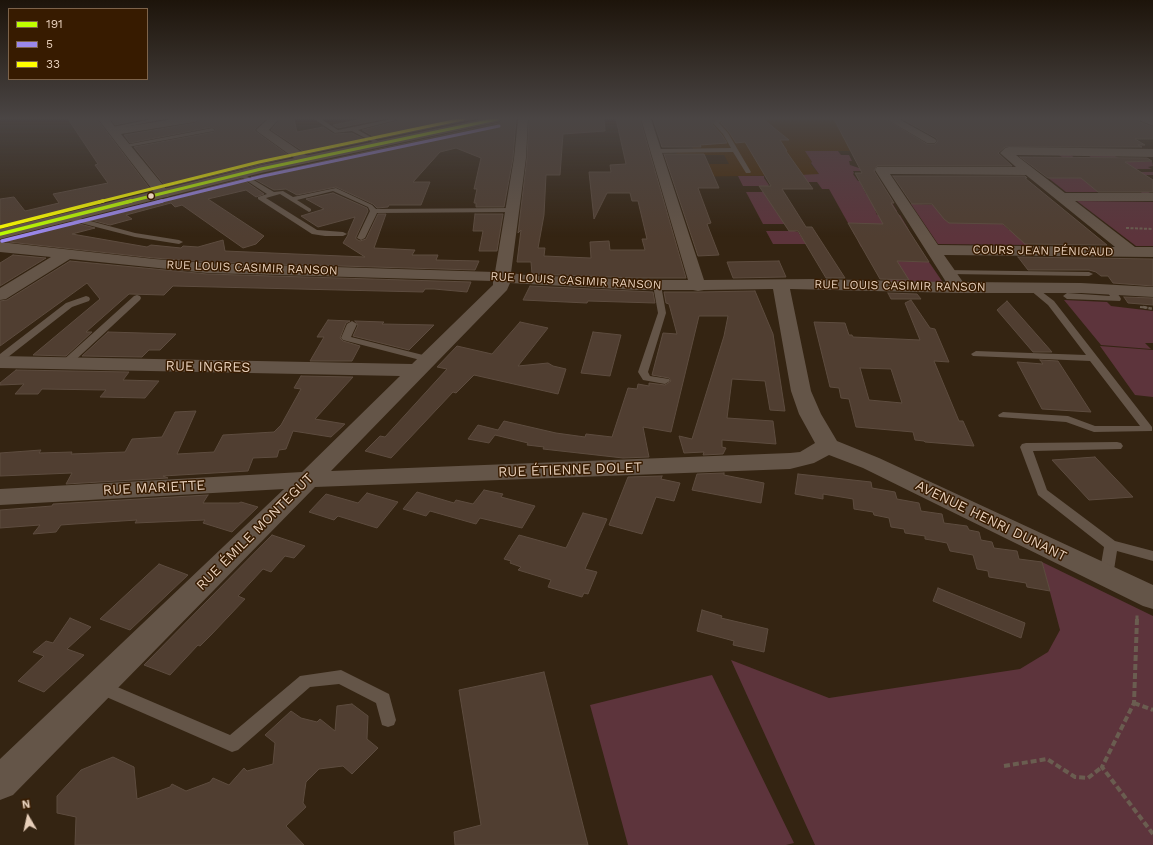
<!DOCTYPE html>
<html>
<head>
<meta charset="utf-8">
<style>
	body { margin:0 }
	#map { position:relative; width:1153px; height:845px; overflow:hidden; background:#342412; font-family:"Work Sans",sans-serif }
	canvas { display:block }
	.legend { position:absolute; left:8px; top:8px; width:140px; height:72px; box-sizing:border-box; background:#371b00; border:1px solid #7d634a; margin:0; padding:5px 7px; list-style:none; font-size:12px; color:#e7cfba }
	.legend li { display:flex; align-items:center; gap:8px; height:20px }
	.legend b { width:20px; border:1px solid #7d634a }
	.north { position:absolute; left:8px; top:797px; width:40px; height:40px; -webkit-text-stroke:3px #371b00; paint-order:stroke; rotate:351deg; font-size:11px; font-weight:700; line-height:16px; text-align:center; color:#e7cfba }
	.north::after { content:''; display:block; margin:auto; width:14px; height:18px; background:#e7cfba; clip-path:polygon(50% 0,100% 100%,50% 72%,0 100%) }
</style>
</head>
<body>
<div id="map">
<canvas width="1153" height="845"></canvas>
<ul class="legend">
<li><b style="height:5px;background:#bfff00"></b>191</li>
<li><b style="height:5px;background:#9b88ec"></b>5</li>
<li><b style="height:5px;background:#ff0"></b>33</li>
</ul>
<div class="north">N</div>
</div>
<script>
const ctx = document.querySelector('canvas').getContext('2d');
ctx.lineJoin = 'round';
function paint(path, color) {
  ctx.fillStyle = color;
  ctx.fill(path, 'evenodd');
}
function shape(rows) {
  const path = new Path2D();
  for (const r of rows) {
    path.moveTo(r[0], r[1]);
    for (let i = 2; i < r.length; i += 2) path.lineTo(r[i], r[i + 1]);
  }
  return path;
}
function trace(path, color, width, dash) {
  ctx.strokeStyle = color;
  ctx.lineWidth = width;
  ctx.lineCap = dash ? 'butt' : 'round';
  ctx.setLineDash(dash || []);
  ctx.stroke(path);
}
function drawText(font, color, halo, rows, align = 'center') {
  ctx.font = font + ' "Work Sans",sans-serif';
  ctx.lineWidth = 3;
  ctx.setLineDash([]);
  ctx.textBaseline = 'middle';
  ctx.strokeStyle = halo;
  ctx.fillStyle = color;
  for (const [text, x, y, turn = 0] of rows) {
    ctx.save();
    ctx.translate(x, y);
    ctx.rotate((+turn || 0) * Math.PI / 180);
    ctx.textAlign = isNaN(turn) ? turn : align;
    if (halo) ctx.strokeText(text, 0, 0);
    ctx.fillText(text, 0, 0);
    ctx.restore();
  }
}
paint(shape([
	[707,119,840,119,882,151,806,151,812,162,811,164,819,174,815,175,673,177,668,164,729,164,724,155,675,155,678,152,693,149,691,143]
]), '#482804');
paint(shape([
	[805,151,838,151,841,155,849,155,852,161,849,161,850,165,862,169,864,171,853,171,854,173,853,174,858,181,879,182,860,182,866,194,886,193,897,211,875,210,877,215,900,215,909,230,905,230,873,247,861,247,858,241,868,242,865,234,854,234,850,226,862,226,861,224,848,223,829,189,822,189,817,182,807,182,779,176,819,174,811,163,812,162],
	[1059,155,1071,155,1078,161,1094,160,1088,155,1115,156,1122,160,1134,160,1137,162,1152,161,1153,166,1148,167,1152,169,1115,169,1120,172,1153,172,1153,175,1145,175,1153,180,1140,186,1150,193,1142,193,1132,185,1090,185,1099,192,1066,192,1047,177,1067,178,1066,160],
	[738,176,764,176,764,178,769,185,768,186,743,186],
	[746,192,767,192,775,210,786,224,763,224],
	[1077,201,1153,202,1153,246,1136,246],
	[911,204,991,206,998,220,1009,230,1016,230,1028,245,938,244],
	[766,231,794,231,798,232,806,244,773,244],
	[897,261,929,262,944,284,891,282,881,266,900,267],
	[1064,300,1107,302,1111,306,1153,311,1153,343,1145,343,1151,349,1101,345],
	[1100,346,1153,350,1153,397,1135,395],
	[1042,562,1153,616,1153,845,815,845,731,660,829,698,1020,669,1048,652,1060,630],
	[712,675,794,843,786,845,628,845,590,705]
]), '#5d343c');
const building = shape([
	[68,119,97,119,151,190,0,227,0,199,14,197,25,211,59,203,53,194,108,183,95,165,98,164,68,119],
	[111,119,144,119,115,125,111,119],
	[201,119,266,119,255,129,255,131,291,157,166,187,134,147,214,132,216,129,212,127,130,143,124,135,195,123,201,119],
	[280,119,294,119,297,132,323,127,334,134,352,133,368,141,307,154,271,130,280,119],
	[363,119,383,119,338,128,333,125,363,119],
	[398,119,474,119,378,139,362,130,397,121,398,119],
	[504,119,516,119,513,158,504,207,476,207,476,203,474,203,477,189,474,189,481,158,456,148,440,152,413,182,430,182,421,205,389,205,388,207,377,208,373,204,336,187,297,195,286,189,274,190,251,177,498,123,504,119],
	[529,119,604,119,605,131,563,134,560,175,546,175,544,215,538,248,545,248,544,256,591,258,590,242,609,241,610,250,645,250,642,239,647,239,638,201,632,201,630,193,607,193,594,219,589,172,611,172,610,165,626,164,616,119,640,119,686,278,637,278,532,274,531,262,517,262,521,230,518,233,527,158,529,119],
	[653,119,715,119,712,124,722,135,727,143,700,145,701,147,662,147,653,119],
	[724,119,763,119,789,140,780,140,787,151,786,151,813,189,782,189,806,227,812,227,845,278,826,278,798,231,789,231,759,186,771,186,745,142,736,143,729,132,721,123,724,119],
	[834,119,885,119,927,144,935,144,938,141,936,138,902,119,1139,119,1140,122,1153,127,1153,139,1135,139,1145,145,1138,145,1142,147,1005,147,998,153,1012,166,877,166,874,171,894,203,891,203,929,262,897,261,909,280,880,279,848,223,883,224,855,173,862,173,834,119],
	[664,154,704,154,719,188,698,188,711,223,707,224,719,255,698,256,664,154],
	[1020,157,1147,158,1152,161,1125,162,1153,180,1153,192,1098,192,1081,178,1048,178,1020,157],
	[893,176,1025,176,1027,178,1025,178,1107,245,1025,244,1003,224,949,223,944,219,932,204,912,204,893,176],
	[242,179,264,194,256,197,246,190,208,199,264,236,256,244,243,248,182,205,175,207,171,203,126,215,132,219,110,225,87,219,242,179],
	[333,193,367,208,368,211,356,237,356,239,360,241,366,239,378,214,386,214,374,248,415,250,412,255,438,255,436,260,479,261,475,270,207,262,154,258,0,241,72,222,95,228,72,234,147,247,151,245,181,248,183,246,198,247,223,240,225,251,365,257,343,243,348,235,348,233,355,217,318,227,301,216,324,209,306,199,333,193],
	[475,214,503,214,497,251,479,251,483,231,473,231,475,214],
	[13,255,46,258,0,286,0,263,13,255],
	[1018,257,1153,259,1153,286,1113,283,1108,276,1101,276,1096,272,1089,270,1028,270,1018,257],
	[70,261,207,274,471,282,467,292,434,289,425,289,423,292,173,286,164,295,129,294,86,332,92,332,66,356,33,355,100,299,87,283,0,346,0,301,7,300,70,261],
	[779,261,786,277,733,278,727,262,779,261],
	[530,286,653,292,655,303,588,301,587,303,523,300,530,286],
	[755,291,773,334,785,411,770,410,765,381,732,379,727,418,773,421,776,444,722,440,722,447,726,448,723,454,703,455,704,452,684,453,679,436,692,439,724,336,728,316,699,316,671,432,643,427,649,457,623,458,543,449,544,447,527,445,528,443,495,435,489,443,468,439,478,425,498,430,504,421,556,433,585,437,586,434,612,437,628,388,637,389,638,384,649,386,649,383,665,385,671,381,669,378,652,375,663,333,677,334,669,304,666,303,664,292,698,292,755,291],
	[888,293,917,294,921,299,891,299,888,293],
	[1124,297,1153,298,1153,305,1128,303,1124,297],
	[911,300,930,328,935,329,949,362,934,361,959,421,963,421,974,446,925,442,924,441,915,440,913,432,856,427,849,399,841,398,839,388,830,387,814,322,845,323,849,335,852,335,853,337,920,340,905,303,911,300],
	[860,368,891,369,902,403,869,400,860,368],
	[1007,301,1052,352,1033,352,997,310,1007,301],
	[328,320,350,321,346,323,340,338,343,341,360,346,352,361,310,361,324,337,317,337,328,320],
	[355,321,384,322,382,324,434,325,409,350,353,336,358,325,355,321],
	[520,322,548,328,518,366,548,363,553,366,566,369,558,394,474,375,456,393,453,392,391,458,365,451,380,436,385,437,447,369,437,367,457,346,492,354,520,322],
	[108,332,176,334,160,350,149,350,142,357,82,356,108,332],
	[593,332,621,335,610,376,581,373,593,332],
	[1040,360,1058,361,1091,412,1042,409,1017,362,1043,364,1040,360],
	[16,370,129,372,123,380,159,381,145,398,100,397,106,390,42,389,38,394,15,394,24,384,0,385,0,383,16,370],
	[301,376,353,377,315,419,345,424,331,437,293,431,286,449,279,450,277,457,253,458,248,471,163,476,168,478,66,484,72,473,0,476,0,453,41,450,39,453,72,452,71,454,125,452,132,439,162,437,175,412,196,411,177,454,214,452,223,435,274,432,281,425,301,389,294,388,301,376],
	[1095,457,1133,497,1089,500,1052,460,1095,457],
	[724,473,724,475,764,483,761,503,692,490,697,474,724,473],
	[798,474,871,482,872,488,895,492,897,499,919,503,921,511,942,514,944,523,967,526,969,530,979,532,981,540,992,542,994,548,1017,551,1019,559,1042,562,1050,591,1027,587,1026,583,989,577,988,571,977,569,973,555,950,551,947,543,925,539,925,536,905,533,904,529,891,527,889,518,874,515,873,512,854,509,853,499,823,494,823,499,795,494,798,474],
	[662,476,661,479,680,483,674,501,656,497,642,534,609,525,628,477,662,476],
	[484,490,503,494,501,497,535,506,522,528,480,518,476,524,430,511,426,516,403,509,417,492,454,503,456,500,473,504,484,490],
	[367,493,398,502,377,528,338,516,334,520,309,512,326,494,358,503,367,493],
	[208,495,203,503,239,503,241,502,258,507,232,532,203,523,205,520,135,523,137,520,75,524,61,525,56,532,33,534,40,525,0,528,0,510,52,506,53,504,208,495],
	[583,513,607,519,585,569,597,572,588,594,584,593,582,597,548,587,551,580,518,570,521,567,510,563,511,561,504,559,519,535,566,548,583,513],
	[272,535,305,546,294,558,285,556,271,572,263,569,238,596,245,599,212,634,200,646,198,645,170,675,144,665,272,535],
	[159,564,188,575,130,630,100,619,159,564],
	[938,588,1025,623,1021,638,933,601,938,588],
	[702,610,722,616,721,618,768,629,764,652,733,645,734,641,697,631,702,610],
	[70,618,91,627,67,649,84,655,44,692,18,681,44,656,33,652,46,641,53,643,70,618],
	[544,672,588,845,455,845,454,832,481,825,459,690,544,672],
	[352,704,368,716,367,739,378,748,352,774,343,766,319,769,306,782,303,803,306,807,286,826,304,845,75,845,76,817,57,813,57,796,81,770,113,757,134,767,137,799,170,787,172,784,186,791,210,782,213,778,229,785,244,768,247,771,273,764,275,743,265,735,291,711,301,718,317,722,320,719,335,731,337,706,352,704]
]);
paint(building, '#503e31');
trace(building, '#5d4c3f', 1);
trace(shape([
	[1126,228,1153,229],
	[1140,307,1149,308]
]), '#6a5d50', 2, [3, 1.5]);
trace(shape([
	[1143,307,1153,309]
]), '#6a5d50', 2.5, [3.5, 2]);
trace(shape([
	[1137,620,1137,613]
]), '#6a5d50', 3, [4.5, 2.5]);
trace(shape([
	[1137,619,1134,703,1102,767,1153,834],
	[1134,703,1153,710],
	[1004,766,1047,759,1075,777,1088,778,1102,767]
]), '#6a5d50', 4, [6, 3]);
paint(shape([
	[152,119,165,119,110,130,107,128,152,119],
	[314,119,321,119,338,130,391,119,397,120,358,130,382,143,383,144,380,146,352,131,335,133,314,119],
	[717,119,723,119,719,123,728,133,751,172,750,173,746,173,733,152,656,153,653,151,656,149,731,148,723,134,713,123,717,119],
	[212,128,215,130,214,131,123,148,120,146,212,128],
	[240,172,274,192,283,191,293,197,336,188,372,205,376,209,512,208,516,210,512,212,377,213,365,238,361,240,357,238,370,211,368,207,333,191,297,200,311,209,311,211,309,212,280,194,266,198,317,230,343,232,347,234,343,236,325,236,312,234,258,199,258,197,267,194,238,175,237,174,240,172],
	[65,215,68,215,135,233,179,240,183,242,179,244,135,237,65,219,65,215],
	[945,270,1089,272,1093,274,1089,276,948,274,944,272,945,270],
	[657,282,661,285,666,313,648,372,650,376,669,379,670,381,665,384,643,380,638,372,658,313,653,285,657,282],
	[1033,285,1054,301,1152,427,1152,431,1094,432,1066,422,999,417,998,415,1003,412,1068,416,1095,426,1140,426,1090,361,973,356,971,354,976,351,1086,355,1048,305,1030,290,1029,288,1033,285],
	[1110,287,1113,288,1120,297,1121,299,1120,301,1067,299,1063,296,1067,293,1110,296,1106,290,1110,287],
	[137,295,140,296,141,298,140,300,69,366,61,366,60,364,61,362,134,296,137,295],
	[86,296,89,297,90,299,89,301,72,307,3,361,0,362,0,354,66,303,86,296],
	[352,321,357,324,351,337,431,357,433,359,428,362,343,340,341,338,347,324,352,321],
	[1117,442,1121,443,1123,446,1121,449,1033,451,1047,490,1115,541,1153,551,1153,561,1117,551,1113,576,1111,580,1106,581,1101,580,1099,576,1104,547,1038,495,1020,447,1022,444,1026,443,1117,442],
	[341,670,389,694,396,720,394,725,388,727,382,725,376,703,339,684,310,687,238,750,232,752,95,692,93,687,95,682,101,680,230,735,300,676,341,670]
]), '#645548');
paint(shape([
	[98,119,109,119,116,128,174,119,200,119,195,122,121,134,168,191,170,194,168,197,158,197,98,119],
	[268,119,279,119,269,130,309,157,311,160,309,163,301,163,258,132,256,130,258,128,268,119],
	[518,119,528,119,526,158,511,273,525,275,637,280,688,280,641,119,651,119,704,280,815,279,946,282,875,170,877,167,1016,167,1000,153,1005,148,1009,147,1153,149,1153,157,1016,155,1065,193,1153,193,1153,201,1075,201,1135,247,1153,247,1153,257,944,255,963,282,1081,283,1153,287,1153,297,1081,293,958,293,790,289,811,391,821,414,837,441,879,458,1153,585,1153,609,1143,606,863,468,829,455,814,463,790,469,315,487,13,795,0,800,0,759,284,489,0,505,0,489,302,472,400,376,0,368,0,356,412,364,493,285,493,281,207,273,70,259,6,299,0,300,0,288,51,257,0,252,0,242,154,259,207,263,495,272,514,158,518,119],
	[890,174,1026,175,1115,247,938,245,890,174],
	[510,283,637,290,693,290,698,291,704,290,773,289,791,391,799,414,815,443,800,452,790,453,331,471,507,290,510,283],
	[886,119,899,119,935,139,937,141,935,143,927,143,886,119],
	[1140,119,1153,119,1153,126,1141,121,1140,119]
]), '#645548');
paint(shape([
	[482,119,503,119,498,122,261,173,0,239,0,229,261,165,482,119]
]), '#665646');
trace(shape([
	[127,202,261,169,497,119]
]), '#bfff00', 3);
trace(shape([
	[0,234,131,201]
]), '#bfff00', 3.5);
trace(shape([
	[158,202,263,176,499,126]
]), '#9b88ec', 3);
trace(shape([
	[2,241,162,201]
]), '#9b88ec', 3.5);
trace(shape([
	[99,202,259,162,463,119]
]), '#ff0', 3);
trace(shape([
	[0,227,103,201]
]), '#ff0', 3.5);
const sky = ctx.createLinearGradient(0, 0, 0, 237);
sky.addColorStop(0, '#1d140a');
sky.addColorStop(0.5, '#4a4544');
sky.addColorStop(1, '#4a454400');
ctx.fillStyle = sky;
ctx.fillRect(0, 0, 1153, 237);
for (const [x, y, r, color] of [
	[151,196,3.5,"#e7cfba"]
]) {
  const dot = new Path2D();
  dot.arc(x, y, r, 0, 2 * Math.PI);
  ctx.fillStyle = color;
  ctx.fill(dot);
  trace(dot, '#371b00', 1.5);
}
drawText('12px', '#e7cfba', '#371b00', [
	["COURS JEAN PÉNICAUD",1043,251,1],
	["RUE LOUIS CASIMIR RANSON",252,268,2],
	["RUE LOUIS CASIMIR RANSON",576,281,3],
	["RUE LOUIS CASIMIR RANSON",900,286,1]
]);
drawText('14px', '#e7cfba', '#371b00', [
	["RUE INGRES",208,367,1],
	["RUE ÉTIENNE DOLET",570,470,-2],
	["RUE MARIETTE",154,488,-3],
	["AVENUE HENRI DUNANT",991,521,26],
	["RUE ÉMILE MONTEGUT",255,532,-45]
]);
</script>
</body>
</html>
